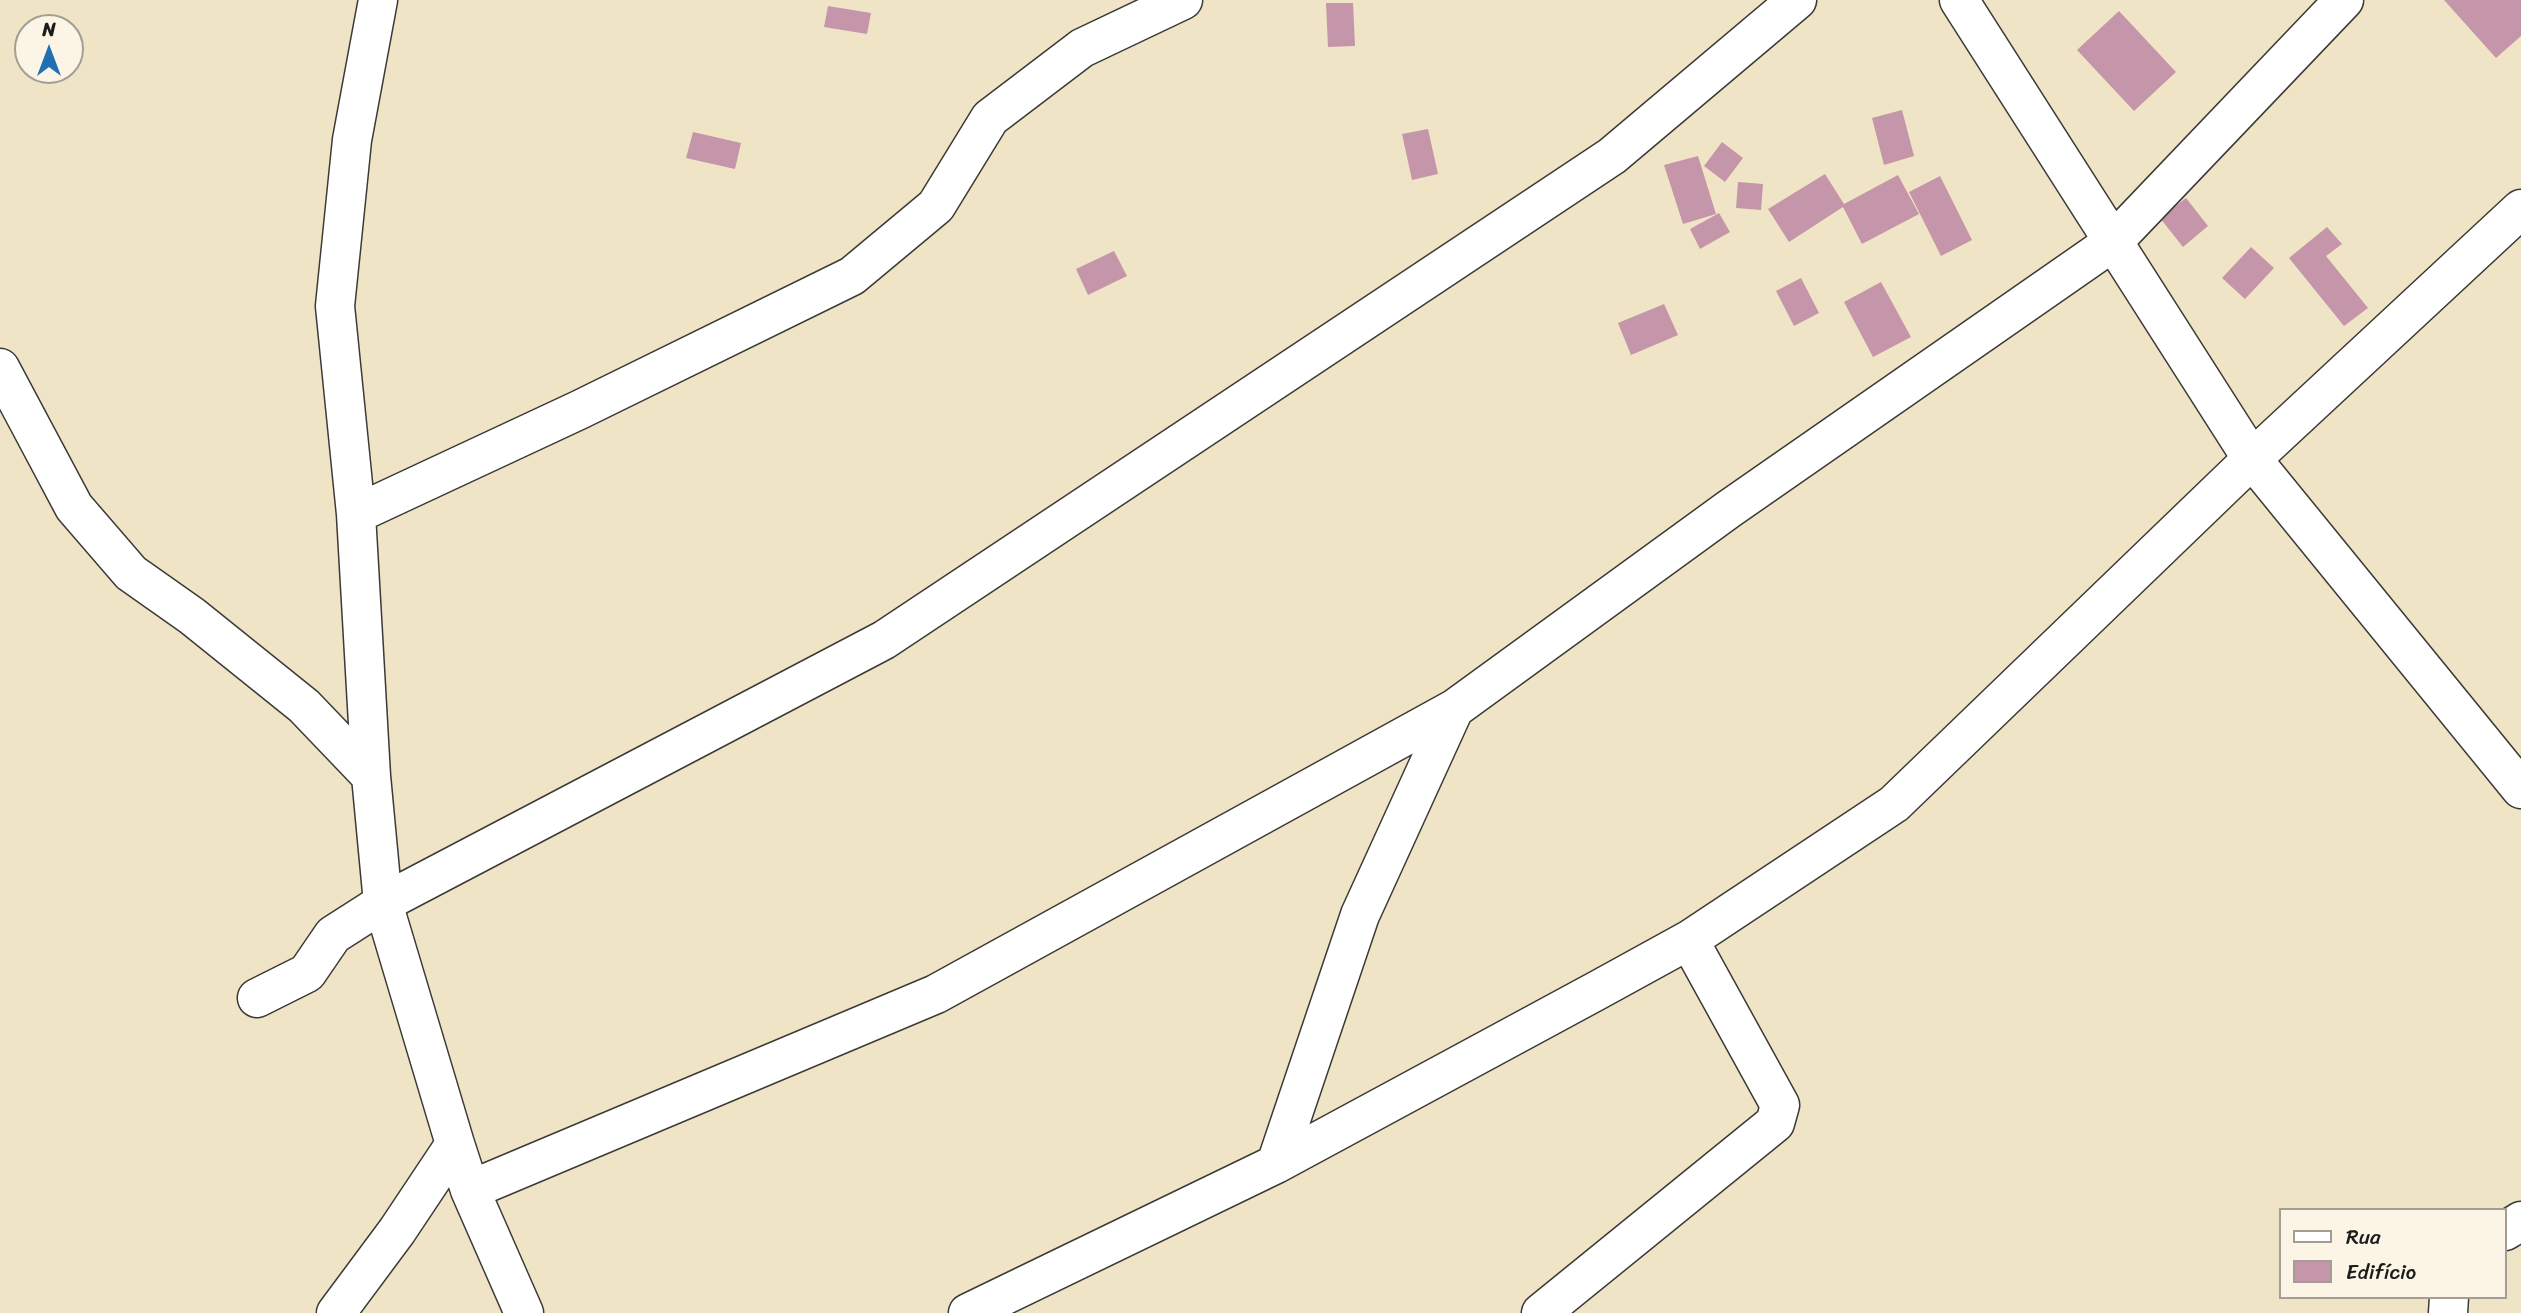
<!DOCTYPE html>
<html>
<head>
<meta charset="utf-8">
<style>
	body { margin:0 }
	#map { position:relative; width:2521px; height:1313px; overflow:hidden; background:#f0e4c6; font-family:Sriracha,sans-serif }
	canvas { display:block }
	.legend { position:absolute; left:2279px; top:1208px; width:228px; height:91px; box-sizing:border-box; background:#fcf5e5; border:2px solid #a29e95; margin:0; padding:9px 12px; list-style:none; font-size:21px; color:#1c1c1c }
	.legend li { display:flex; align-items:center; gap:14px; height:35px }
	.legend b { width:35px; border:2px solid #a29e95 }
	.north { position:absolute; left:14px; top:14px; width:70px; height:70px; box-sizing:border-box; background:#fcf5e5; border:2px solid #a29e95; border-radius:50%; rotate:0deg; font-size:19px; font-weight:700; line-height:28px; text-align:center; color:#1c1c1c }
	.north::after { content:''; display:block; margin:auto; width:24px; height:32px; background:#1f6fb2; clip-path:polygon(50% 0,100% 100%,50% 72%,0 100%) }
</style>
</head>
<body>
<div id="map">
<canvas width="2521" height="1313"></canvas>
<ul class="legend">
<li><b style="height:9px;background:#fff"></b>Rua</li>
<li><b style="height:19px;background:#c595aa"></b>Edifício</li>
</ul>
<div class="north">N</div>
</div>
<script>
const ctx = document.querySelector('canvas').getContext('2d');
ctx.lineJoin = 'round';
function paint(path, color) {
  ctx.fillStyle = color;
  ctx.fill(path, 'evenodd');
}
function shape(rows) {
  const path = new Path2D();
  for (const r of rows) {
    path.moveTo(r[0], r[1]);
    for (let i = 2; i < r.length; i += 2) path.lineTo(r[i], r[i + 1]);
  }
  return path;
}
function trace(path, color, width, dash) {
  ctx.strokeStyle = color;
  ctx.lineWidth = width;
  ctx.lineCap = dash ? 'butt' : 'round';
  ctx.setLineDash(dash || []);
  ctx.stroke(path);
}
paint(shape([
	[2444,0,2521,0,2521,36,2496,58],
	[1326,3,1353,3,1355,46,1328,47],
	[828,6,871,13,867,34,824,27],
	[2119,11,2176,72,2134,111,2077,50],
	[1902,110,1914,156,1884,165,1872,118],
	[1428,129,1438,174,1412,180,1402,134],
	[693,132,741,143,735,169,686,158],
	[1722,142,1743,158,1725,182,1704,166],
	[1698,156,1716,214,1683,224,1664,165],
	[1825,174,1844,204,1898,175,1919,214,1862,244,1843,207,1789,242,1768,209],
	[1940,176,1972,240,1941,256,1909,192],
	[1738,182,1763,184,1761,210,1736,208],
	[2186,198,2208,226,2183,247,2160,218],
	[1719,213,1730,232,1700,249,1690,229],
	[2327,227,2342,244,2326,256,2368,308,2344,326,2289,258],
	[2251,247,2274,268,2245,299,2222,278],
	[1114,251,1127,276,1088,295,1076,269],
	[1801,278,1819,313,1794,326,1776,291],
	[1881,282,1911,337,1873,357,1844,302],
	[1664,304,1678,335,1631,355,1618,323]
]), '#c595aa');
const minor = shape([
	[378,0,352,140,335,306,356,514,371,776,383,903,455,1144,470,1190,524,1313],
	[1959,0,2252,459,2521,789],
	[0,368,74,507,131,573,192,616,304,706,371,776],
	[356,514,579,410,852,276,936,206,990,118,1082,48,1183,0],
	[257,998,307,973,333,935,383,903,884,640,1612,156,1797,0],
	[1276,1164,1360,915,1454,709],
	[470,1190,936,994,1454,709,1729,509,2113,242,2344,0],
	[2505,1231,2521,1221],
	[336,1313,397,1231,455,1144],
	[968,1313,1276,1164,1598,990,1689,940,1894,804,2252,459,2521,209],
	[1541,1313,1775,1123,1780,1105,1689,940],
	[2448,1313,2449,1297]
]);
trace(minor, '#3c3a36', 41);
trace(minor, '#fff', 38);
</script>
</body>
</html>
